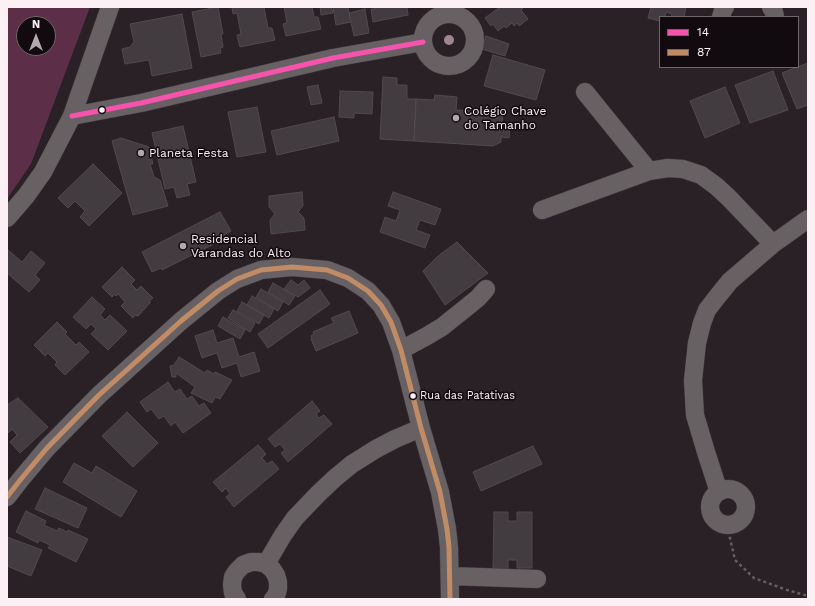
<!DOCTYPE html>
<html>
<head>
<meta charset="utf-8">
<style>
	body { margin:0 }
	#map { position:relative; width:815px; height:606px; overflow:hidden; background:#2a2126; font-family:"Work Sans",sans-serif }
	canvas { display:block }
	.frame { position:absolute; inset:0; border:8px solid #fcf0f5; pointer-events:none }
	.legend { position:absolute; left:659px; top:16px; width:140px; height:52px; box-sizing:border-box; background:#110a0e; border:1px solid #6f666a; margin:0; padding:5px 7px; list-style:none; font-size:12px; color:#fcf0f5 }
	.legend li { display:flex; align-items:center; gap:8px; height:20px }
	.legend b { width:20px; border:1px solid #6f666a }
	.north { position:absolute; left:16px; top:16px; width:40px; height:40px; box-sizing:border-box; background:#110a0e; border:1px solid #6f666a; border-radius:50%; rotate:0deg; font-size:11px; font-weight:700; line-height:16px; text-align:center; color:#fcf0f5 }
	.north::after { content:''; display:block; margin:auto; width:14px; height:18px; background:#b2a8ad; clip-path:polygon(50% 0,100% 100%,50% 72%,0 100%) }
</style>
</head>
<body>
<div id="map">
<canvas width="815" height="606"></canvas>
<div class="frame"></div>
<ul class="legend">
<li><b style="height:5px;background:#f653ac"></b>14</li>
<li><b style="height:5px;background:#c18c65"></b>87</li>
</ul>
<div class="north">N</div>
</div>
<script>
const ctx = document.querySelector('canvas').getContext('2d');
ctx.lineJoin = 'round';
function paint(path, color) {
  ctx.fillStyle = color;
  ctx.fill(path, 'evenodd');
}
function shape(rows) {
  const path = new Path2D();
  for (const r of rows) {
    if (r.length === 3) {
      path.moveTo(r[0] + r[2], r[1]);
      path.arc(r[0], r[1], r[2], 0, 2 * Math.PI);
      continue;
    }
    path.moveTo(r[0], r[1]);
    for (let i = 2; i < r.length; i += 2) path.lineTo(r[i], r[i + 1]);
  }
  return path;
}
function trace(path, color, width, dash) {
  ctx.strokeStyle = color;
  ctx.lineWidth = width;
  ctx.lineCap = dash ? 'butt' : 'round';
  ctx.setLineDash(dash || []);
  ctx.stroke(path);
}
function drawText(font, color, halo, rows, align = 'center') {
  ctx.font = font + ' "Work Sans",sans-serif';
  ctx.lineWidth = 3;
  ctx.setLineDash([]);
  ctx.textBaseline = 'middle';
  ctx.strokeStyle = halo;
  ctx.fillStyle = color;
  for (const [text, x, y, turn = 0] of rows) {
    ctx.save();
    ctx.translate(x, y);
    ctx.rotate((+turn || 0) * Math.PI / 180);
    ctx.textAlign = isNaN(turn) ? turn : align;
    if (halo) ctx.strokeText(text, 0, 0);
    ctx.fillText(text, 0, 0);
    ctx.restore();
  }
}
paint(shape([
	[7,7,90,7,31,164,7,199],
	[24,24,48,24,48,48,24,48]
]), '#5c2e47');
const building = shape([
	[218,7,223,34,221,34,223,47,220,48,221,53,201,57,192,12,218,7],
	[232,7,268,7,264,8,268,28,272,28,275,40,240,47,237,35,241,34,237,13,233,14,232,7],
	[284,7,312,7,314,17,318,17,321,29,286,36,283,24,287,23,284,7],
	[320,7,331,7,333,13,321,15,320,7],
	[333,7,348,7,351,22,336,25,333,7],
	[374,7,407,7,408,15,373,22,371,9,375,9,374,7],
	[500,7,524,7,521,10,528,19,519,26,517,23,514,26,512,23,506,28,504,26,498,31,493,24,491,26,485,18,500,7],
	[651,7,686,7,684,17,671,17,672,14,666,12,665,17,660,17,660,21,648,18,651,7],
	[365,9,369,33,354,36,349,13,365,9],
	[182,14,192,68,152,76,149,60,125,64,122,49,130,47,134,42,130,24,182,14],
	[486,36,509,44,505,56,482,49,486,36],
	[493,55,545,70,536,100,484,86,493,55],
	[808,63,808,105,797,109,782,73,808,63],
	[773,71,788,110,750,123,735,85,773,71],
	[383,77,397,78,397,85,407,85,407,99,416,99,414,141,380,139,383,77],
	[318,85,322,103,311,105,307,87,318,85],
	[725,87,740,123,705,138,690,101,725,87],
	[340,91,373,92,372,114,354,113,354,118,339,117,340,91],
	[435,95,457,97,456,110,486,112,486,109,503,110,502,123,510,123,509,138,501,137,501,142,493,146,414,141,416,99,434,100,435,95],
	[257,107,266,152,237,157,228,112,257,107],
	[334,117,339,141,277,155,271,131,334,117],
	[183,126,196,182,187,184,190,195,177,198,174,187,165,189,152,133,183,126],
	[121,138,149,147,153,164,150,164,154,177,160,180,168,206,133,215,112,141,121,138],
	[93,164,122,193,89,226,80,217,85,211,75,201,68,208,58,198,93,164],
	[302,192,303,206,298,212,304,218,305,230,271,234,270,220,275,214,269,207,269,196,302,192],
	[393,192,441,209,435,225,420,220,416,230,430,235,425,248,380,232,385,217,396,221,400,210,388,206,393,192],
	[220,212,231,231,222,236,224,239,162,270,161,268,152,272,142,252,220,212],
	[457,242,488,273,445,305,423,271,438,256,457,242],
	[7,249,22,262,31,251,45,263,35,275,40,280,29,292,7,273,7,249],
	[122,267,135,280,131,284,137,290,141,286,153,298,150,300,150,303,138,316,135,315,133,318,121,306,125,302,118,294,116,296,115,294,112,297,102,287,122,267],
	[291,280,298,285,304,280,310,288,298,297,284,289,291,280],
	[273,283,295,296,289,305,268,292,273,283],
	[261,289,283,302,278,311,256,297,261,289],
	[320,290,330,304,268,348,258,334,320,290],
	[252,296,274,309,269,318,247,305,252,296],
	[92,297,105,309,100,315,105,320,110,315,127,331,108,350,91,334,96,329,91,324,86,329,73,317,92,297],
	[242,302,264,315,259,324,237,311,242,302],
	[233,310,255,323,250,332,228,318,233,310],
	[349,311,358,333,316,351,311,339,312,339,311,336,314,334,313,332,334,323,331,318,349,311],
	[223,317,245,330,240,339,218,326,223,317],
	[57,322,67,332,65,334,76,345,79,342,89,352,65,375,55,365,57,362,48,353,45,356,34,345,57,322],
	[213,330,217,343,233,338,239,357,254,352,260,371,241,377,237,363,222,368,217,353,202,358,195,336,213,330],
	[179,357,205,373,207,370,214,374,215,372,232,380,220,399,215,397,212,403,191,393,195,387,176,373,176,377,172,377,170,366,174,365,179,357],
	[168,382,175,392,180,389,187,399,192,396,199,406,204,403,211,413,183,433,175,422,171,426,164,416,159,419,151,409,147,412,140,402,168,382],
	[18,398,48,427,20,453,10,442,17,435,12,429,7,434,7,405,18,398],
	[312,401,320,411,316,414,319,418,324,415,332,424,288,462,281,453,285,450,280,444,275,447,268,439,312,401],
	[127,412,158,443,133,467,102,436,127,412],
	[258,445,266,454,262,458,267,464,272,461,279,469,234,507,226,497,230,494,226,488,222,492,213,482,258,445],
	[533,446,542,464,481,491,473,472,533,446],
	[74,463,92,473,96,466,137,491,121,517,63,482,74,463],
	[45,488,87,508,78,528,35,509,45,488],
	[26,511,46,521,44,525,57,531,59,528,67,532,68,530,88,539,76,562,48,548,50,545,39,540,38,543,16,532,26,511],
	[494,512,508,512,508,521,517,521,517,512,532,512,532,568,517,568,517,560,508,560,508,569,493,569,494,512],
	[7,537,42,550,31,576,7,566,7,537]
]);
paint(building, '#423b3f');
trace(building, '#51494d', 1);
const minor = shape([
	[771,7,774,12,775,17],
	[449,40,26],
	[721,17,723,10,725,7],
	[585,92,649,171],
	[72,116,141,103,333,58,423,42],
	[542,210,649,171,668,168,683,169,701,175,716,186,728,197,773,244],
	[7,218,26,196,43,172,72,116,110,7],
	[401,350,427,336,442,327,467,307,478,298,486,289],
	[728,507,18],
	[719,492,706,452,695,415,693,380,697,343,702,323,707,310,717,297,730,281,773,244,808,219],
	[7,497,21,479,47,448,99,395,181,321,218,291,237,279,261,270,292,267,327,270,348,278,368,291,381,305,391,322,401,350,421,428,440,492,447,529,449,547,450,599],
	[266,564,283,535,295,518,318,494,335,478,352,464,376,449,395,439,421,428],
	[450,576,537,579],
	[237,599,233,593,232,585,233,577,237,571,243,565,251,562,259,562,266,564,272,569,276,575,278,582,278,589,276,596,273,599]
]);
trace(minor, '#443c41', 19);
trace(shape([
	[727,525,735,560,754,578,787,590,808,596]
]), '#645d61', 2.5, [3, 3]);
trace(minor, '#676164', 18);
trace(shape([
	[72,116,141,103,333,58,423,42]
]), '#f653ac', 5);
trace(shape([
	[7,497,21,479,47,448,99,395,181,321,218,291,237,279,261,270,292,267,327,270,348,278,368,291,381,305,391,322,401,350,421,428,440,492,447,529,449,547,450,599]
]), '#c18c65', 5);
ctx.fillStyle = '#9e8591';
for (const [x, y] of [
	[449,40]
]) {
  ctx.beginPath();
  ctx.arc(x, y, 5, 0, 2 * Math.PI);
  ctx.fill();
}
for (const [x, y, r, color] of [
	[102,110,3.5,"#fcf0f5"],
	[456,118,4,"#b2a8ad"],
	[141,153,4,"#b2a8ad"],
	[183,246,4,"#b2a8ad"],
	[413,396,3.5,"#fcf0f5"]
]) {
  const dot = new Path2D();
  dot.arc(x, y, r, 0, 2 * Math.PI);
  ctx.fillStyle = color;
  ctx.fill(dot);
  trace(dot, '#110a0e', 1.5);
}
drawText('11px', '#fcf0f5', '#110a0e', [
	["Rua das Patativas",420,396]
], 'left');
drawText('12px', '#fcf0f5', '#110a0e', [
	["Colégio Chave",464,111],
	["do Tamanho",464,125],
	["Planeta Festa",149,153],
	["Residencial",191,239],
	["Varandas do Alto",191,253]
], 'left');
</script>
</body>
</html>
